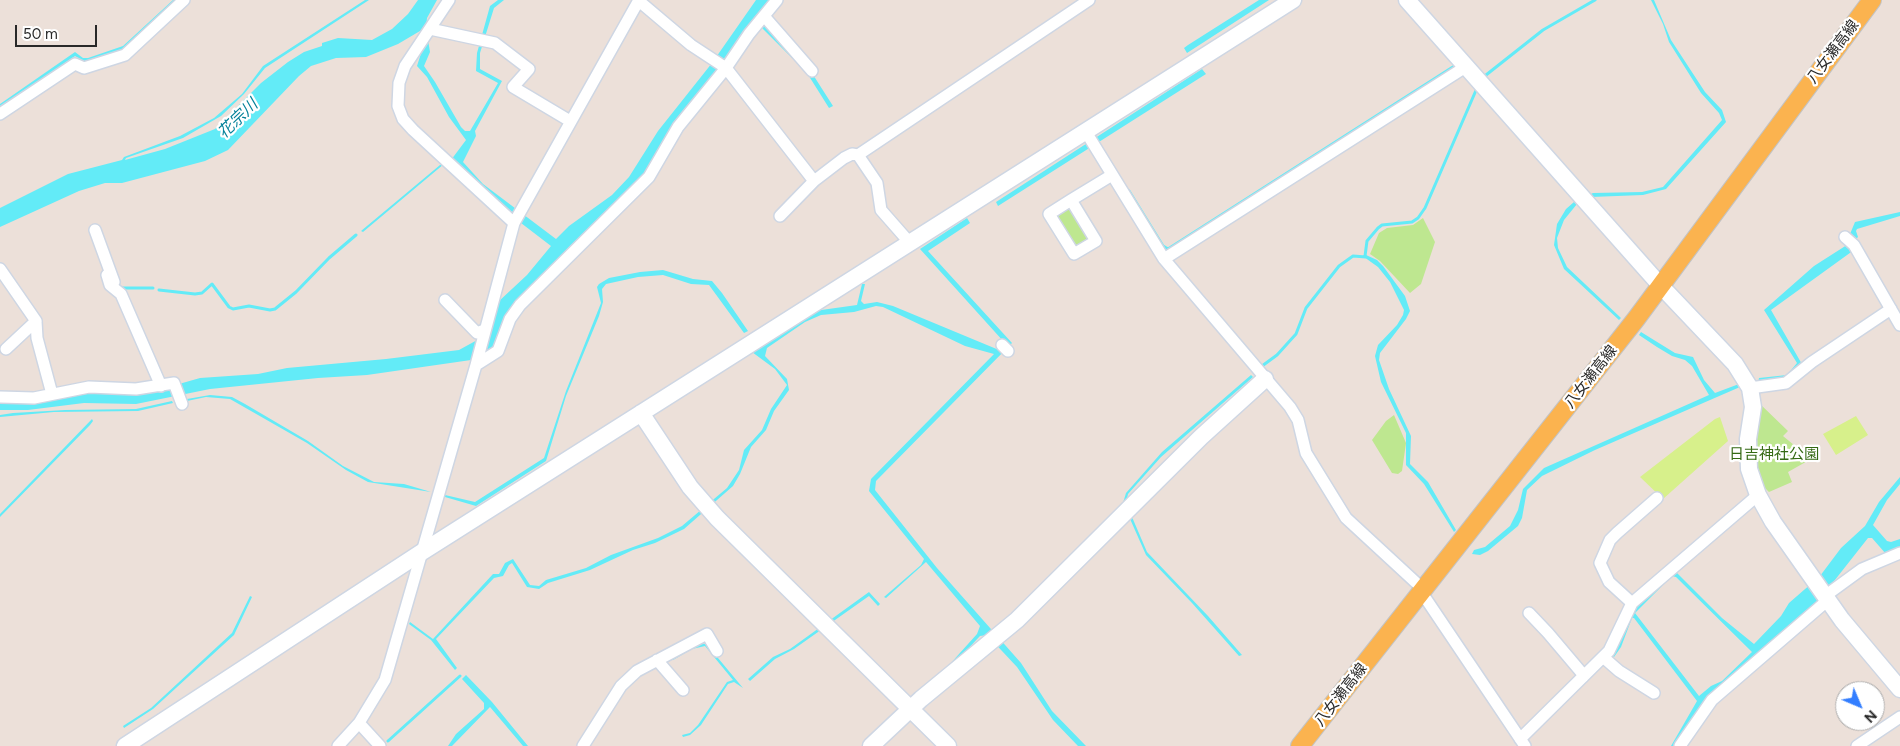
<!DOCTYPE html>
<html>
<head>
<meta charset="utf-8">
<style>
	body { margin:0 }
	#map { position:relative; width:1900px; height:746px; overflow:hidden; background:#ece0d9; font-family:Figtree,sans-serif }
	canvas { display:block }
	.north { position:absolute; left:1835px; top:681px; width:50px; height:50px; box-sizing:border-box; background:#fff; border:1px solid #a9a9a9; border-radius:50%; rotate:135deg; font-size:14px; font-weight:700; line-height:20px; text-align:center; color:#282828 }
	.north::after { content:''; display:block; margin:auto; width:18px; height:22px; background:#337eff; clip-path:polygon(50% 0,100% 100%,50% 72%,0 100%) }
	.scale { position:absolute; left:15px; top:25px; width:82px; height:22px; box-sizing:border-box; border:2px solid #282828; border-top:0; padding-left:6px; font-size:15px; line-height:18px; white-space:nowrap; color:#282828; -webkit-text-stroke:4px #fff; paint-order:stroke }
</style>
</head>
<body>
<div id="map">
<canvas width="1900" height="746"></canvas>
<div class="north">N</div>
<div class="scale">50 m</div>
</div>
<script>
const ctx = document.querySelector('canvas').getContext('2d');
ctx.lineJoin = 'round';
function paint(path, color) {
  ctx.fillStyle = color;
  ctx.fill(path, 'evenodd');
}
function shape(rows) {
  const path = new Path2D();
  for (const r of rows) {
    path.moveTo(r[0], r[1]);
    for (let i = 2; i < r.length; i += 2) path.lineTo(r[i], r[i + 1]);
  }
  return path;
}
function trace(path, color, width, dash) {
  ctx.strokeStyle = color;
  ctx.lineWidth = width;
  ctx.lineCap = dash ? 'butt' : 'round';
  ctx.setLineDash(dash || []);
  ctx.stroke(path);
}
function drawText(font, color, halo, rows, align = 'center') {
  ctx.font = font + ' Figtree,"Noto Sans JP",sans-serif';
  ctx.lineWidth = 4.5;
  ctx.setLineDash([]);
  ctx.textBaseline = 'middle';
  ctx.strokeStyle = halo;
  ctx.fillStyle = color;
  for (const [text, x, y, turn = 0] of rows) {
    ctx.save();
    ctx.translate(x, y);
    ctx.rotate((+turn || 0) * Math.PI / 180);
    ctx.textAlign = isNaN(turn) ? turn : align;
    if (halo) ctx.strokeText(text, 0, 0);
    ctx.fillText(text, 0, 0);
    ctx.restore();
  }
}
paint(shape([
	[1069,208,1088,238,1076,247,1056,215],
	[1423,218,1435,242,1421,284,1410,293,1380,261,1370,254,1379,233,1387,228,1413,225],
	[1759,403,1788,431,1783,436,1811,459,1788,472,1792,482,1769,492,1763,486,1754,457],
	[1394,415,1406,443,1402,471,1398,474,1392,473,1372,440,1386,421]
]), '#bee790');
paint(shape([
	[1856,416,1868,435,1836,455,1823,434],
	[1720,417,1728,441,1663,499,1640,477,1715,419]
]), '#d7f08b');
paint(shape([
	[173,0,179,0,126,48,86,62,75,56,0,108,0,104,75,52,83,58,88,58,123,46],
	[365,0,369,0,265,68,244,94,221,116,183,138,126,158,125,160,165,149,215,129,261,83,288,62,304,52,322,46,322,43,338,38,372,40,392,29,408,14,418,0,437,0,427,18,426,28,430,52,424,66,435,82,461,127,465,131,470,131,498,83,476,71,477,53,490,6,498,0,504,0,494,8,480,53,480,69,502,81,475,131,476,136,463,162,483,184,556,239,569,226,612,195,629,177,658,131,712,63,756,0,772,0,758,17,810,70,833,106,829,108,807,73,755,21,646,175,569,247,520,301,495,346,486,354,471,360,367,375,318,378,210,389,136,404,84,403,28,410,0,410,0,400,86,390,179,384,200,378,258,374,287,368,386,359,459,350,479,339,498,302,527,275,551,246,521,223,460,169,444,164,363,232,361,231,440,165,451,160,466,140,449,117,427,77,417,66,423,47,420,31,398,44,366,57,336,58,311,66,299,76,228,150,205,161,122,183,105,183,79,191,0,227,0,208,68,174,122,160,124,157,180,136,214,118,242,94,263,66],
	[1259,0,1269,0,1187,53,1184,48,1188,45],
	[1651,0,1654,0,1671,40,1705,92,1722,110,1726,122,1666,189,1643,195,1591,197,1577,204,1564,220,1557,238,1558,248,1567,267,1621,318,1619,320,1564,269,1554,245,1557,224,1566,209,1574,202,1593,193,1642,192,1663,187,1722,120,1719,113,1701,93,1669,42,1663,24],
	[1202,69,1206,74,998,206,996,202],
	[1900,212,1900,216,1857,229,1856,231,1858,237,1855,240,1850,234,1855,222],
	[967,218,970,223,928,251,1012,343,876,481,875,490,937,568,1021,663,1052,711,1086,746,1078,746,1053,720,1017,667,987,635,980,636,950,668,941,674,977,634,980,626,926,562,886,598,884,597,921,565,924,559,869,491,871,479,994,354,965,346,883,307,876,306,854,312,821,315,805,322,767,348,765,356,787,379,789,390,774,411,766,430,751,447,740,474,733,486,684,529,655,543,633,550,590,570,548,583,539,589,527,587,512,563,509,565,503,576,494,578,436,639,457,668,455,670,431,640,409,624,410,622,433,639,493,574,499,574,505,563,513,559,530,585,539,586,546,580,586,568,611,555,658,538,682,526,727,488,739,470,744,450,762,430,771,409,787,385,775,369,752,352,814,311,857,305,862,284,865,284,861,301,864,304,877,302,893,306,999,350,1004,342,920,249],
	[1850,243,1854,250,1771,310,1803,366,1790,378,1758,383,1759,378,1787,375,1797,363,1764,310,1814,266],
	[1366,255,1377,260,1383,266,1405,296,1410,311,1406,319,1380,353,1379,360,1389,389,1411,436,1410,464,1428,482,1456,530,1454,532,1424,484,1406,465,1406,433,1381,382,1375,356,1378,345,1397,325,1403,315,1404,310,1390,282,1378,267,1364,257],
	[663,270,693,279,712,281,722,293,748,331,744,333,709,285,691,284,663,275,638,277,606,284,602,289,603,302,599,316,566,396,546,461,476,506,445,497,445,495,475,502,544,458,566,391,601,303,597,287,599,284,609,278,640,272],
	[1641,332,1675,353,1693,357,1704,380,1715,393,1739,384,1740,387,1595,450,1542,476,1527,490,1522,518,1518,526,1488,551,1480,555,1472,554,1474,550,1485,547,1510,526,1518,510,1523,489,1544,468,1709,395,1692,366,1685,360,1672,356,1657,347,1639,335],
	[1251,375,1253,377,1161,457,1128,494,1126,503,1147,552,1208,616,1242,655,1239,656,1192,603,1146,555,1123,503,1126,493,1162,452],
	[210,395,232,397,245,404,308,441,343,466,374,482,404,484,431,492,368,482,346,470,307,443,230,399,206,397,187,401,187,399],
	[172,401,173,403,138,411,54,412,0,417,0,415,13,413,65,410,136,409],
	[92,419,93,421,90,425,0,517,0,514],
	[1900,477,1900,484,1887,500,1873,525,1887,541,1891,542,1900,539,1900,549,1886,554,1872,538,1868,538,1816,604,1704,705,1678,746,1671,746,1697,701,1634,618,1632,618,1621,647,1614,657,1612,655,1630,611,1675,571,1722,618,1754,644,1781,616,1789,603,1820,576,1841,548,1865,526,1879,502],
	[1672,576,1676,577,1752,652,1722,681,1711,686,1699,696,1635,613],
	[869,592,880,604,878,606,869,596,794,649,775,659,750,681,748,679,773,657,790,649],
	[250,596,252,597,234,635,153,709,124,728,123,726,151,708,232,633],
	[697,644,705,644,708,646,743,688,734,682,728,684,701,725,690,735,683,737,682,735,690,733,698,725,727,682,733,680,705,646,692,649,673,660,671,658],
	[466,675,492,702,528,746,523,746,490,707,452,746,448,746,456,734,484,709,484,703,462,679]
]), '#63ebf7');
trace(shape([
	[1486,75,1543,30,1595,0],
	[1129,191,1163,246,1168,249,1456,65],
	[1365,256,1367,241,1378,228,1382,225,1412,222,1418,218,1425,208,1477,88],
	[122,288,153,288],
	[159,290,195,294,202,293,212,284,229,307,233,309,249,306,270,310,275,309,296,292,329,258,356,235],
	[1262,366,1277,355,1296,334,1306,308,1339,266,1353,256,1366,257],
	[388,741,460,676]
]), '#63ebf7', 3);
const street = shape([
	[449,0,405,66,399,83,398,106,403,119,413,130,514,223],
	[639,1,691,45,726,68,814,181,844,158,852,154,858,155,1089,0],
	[764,16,812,71],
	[430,29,495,43,529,69,513,87,570,121],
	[0,114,75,64,84,68,125,55,184,0],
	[1086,132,1164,259,1290,407,1298,420,1306,453,1346,518,1424,590],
	[858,155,877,183,881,210,910,243],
	[1071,200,1096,241,1074,254,1049,214,1071,200,1112,175],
	[780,216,814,181],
	[95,230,114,282],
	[1845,237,1854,245,1900,325],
	[1164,259,1467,66],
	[0,269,36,321,6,349],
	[107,275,110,285,121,294,161,386],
	[445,300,477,333,484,330],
	[36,321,37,338,52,394],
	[1002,345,1008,351],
	[476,365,498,351,510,319,520,305,649,177,678,127,726,68,749,34,777,0],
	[1750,388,1786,383,1812,362,1891,309],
	[0,397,34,398,89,387,136,389,174,383,182,404],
	[1422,593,1525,746],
	[1825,596,1862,569,1900,553],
	[1632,603,1609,582,1600,563,1610,540,1617,533,1657,498],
	[1529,613,1548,633,1581,672,1583,677],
	[1603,657,1619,671,1654,693],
	[657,660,683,690],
	[359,723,380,746],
	[1520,739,1609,651,1632,603,1758,495],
	[338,746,359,723,385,680,476,365,514,223,639,0],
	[583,746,621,686,637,671,707,634,717,651],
	[1680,746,1712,700,1828,600],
	[1857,746,1900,717]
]);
const secondary = shape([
	[1407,0,1660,285,1735,364,1750,388,1753,407,1748,439,1749,469,1758,495,1773,522,1842,620,1900,689],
	[641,413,690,487,717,518,948,746],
	[125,746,422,552,1293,0],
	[871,746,921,699,1017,620,1201,437,1265,379]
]);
const primary = shape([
	[1300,746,1636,319,1872,0]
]);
trace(street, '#ced6e3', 14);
trace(secondary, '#ced6e3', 19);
trace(primary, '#c3c3c3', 20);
trace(street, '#fff', 11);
trace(secondary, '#fff', 16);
trace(primary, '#fbb34f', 18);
drawText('15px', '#282828', '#fff', [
	["八女瀬高線",1833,52,-53],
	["八女瀬高線",1591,377,-52],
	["八女瀬高線",1341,695,-52]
]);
drawText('15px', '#356a14', '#fff', [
	["日吉神社公園",1774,455]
]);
drawText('italic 16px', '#05829a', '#fff', [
	["花宗川",238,119,-44]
]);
</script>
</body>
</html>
